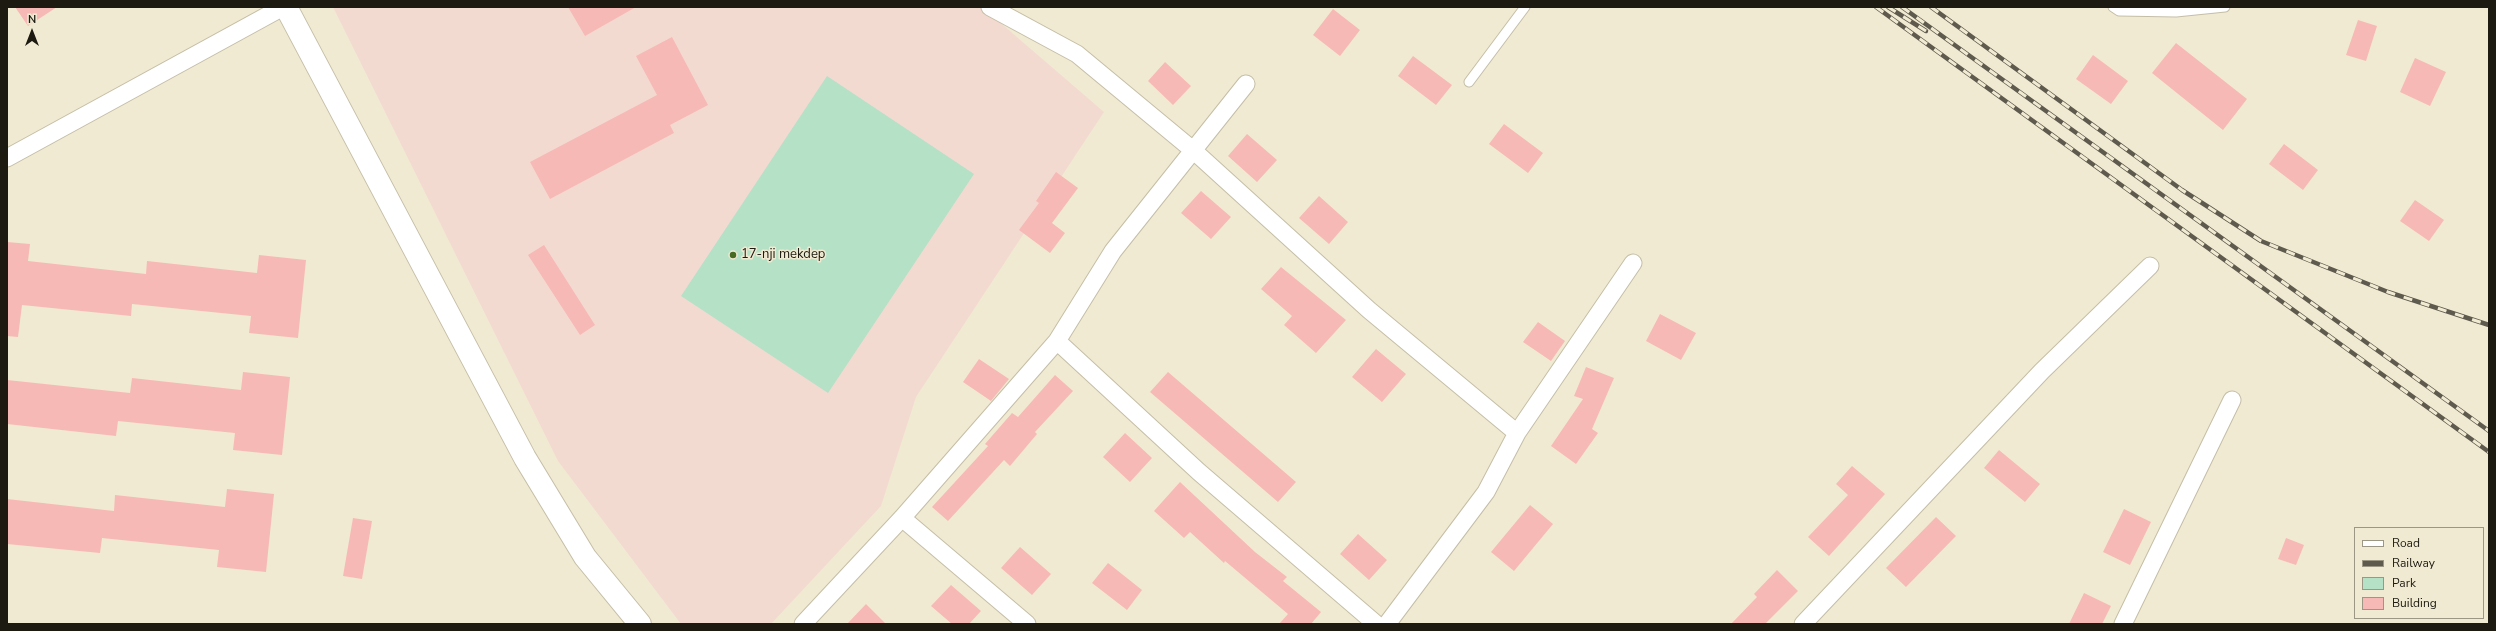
<!DOCTYPE html>
<html>
<head>
<meta charset="utf-8">
<style>
	body { margin:0 }
	#map { position:relative; width:2496px; height:631px; overflow:hidden; background:#f1ead2; font-family:"Nunito Sans",sans-serif }
	canvas { display:block }
	.frame { position:absolute; inset:0; border:8px solid #1c1a11; pointer-events:none }
	.legend { position:absolute; left:2354px; top:527px; width:130px; height:92px; box-sizing:border-box; background:#f1ead2; border:1px solid #9c9785; margin:0; padding:5px 7px; list-style:none; font-size:12px; color:#1c1a11 }
	.legend li { display:flex; align-items:center; gap:8px; height:20px }
	.legend b { width:20px; border:1px solid #9c9785 }
	.north { position:absolute; left:12px; top:12px; width:40px; height:40px; -webkit-text-stroke:3px #f1ead2; paint-order:stroke; rotate:0deg; font-size:11px; font-weight:700; line-height:16px; text-align:center; color:#1c1a11 }
	.north::after { content:''; display:block; margin:auto; width:14px; height:18px; background:#1c1a11; clip-path:polygon(50% 0,100% 100%,50% 72%,0 100%) }
</style>
</head>
<body>
<div id="map">
<canvas width="2496" height="631"></canvas>
<div class="frame"></div>
<ul class="legend">
<li><b style="height:5px;background:#fff"></b>Road</li>
<li><b style="height:5px;background:#5e5a4d"></b>Railway</li>
<li><b style="height:11px;background:#b5e1c7"></b>Park</li>
<li><b style="height:11px;background:#f7b9b5"></b>Building</li>
</ul>
<div class="north">N</div>
</div>
<script>
const ctx = document.querySelector('canvas').getContext('2d');
ctx.lineJoin = 'round';
function paint(path, color) {
  ctx.fillStyle = color;
  ctx.fill(path, 'evenodd');
}
function shape(rows) {
  const path = new Path2D();
  for (const r of rows) {
    path.moveTo(r[0], r[1]);
    for (let i = 2; i < r.length; i += 2) path.lineTo(r[i], r[i + 1]);
  }
  return path;
}
function trace(path, color, width, dash) {
  ctx.strokeStyle = color;
  ctx.lineWidth = width;
  ctx.lineCap = dash ? 'butt' : 'round';
  ctx.setLineDash(dash || []);
  ctx.stroke(path);
}
function drawText(font, color, halo, rows, align = 'center') {
  ctx.font = font + ' "Nunito Sans",sans-serif';
  ctx.lineWidth = 3;
  ctx.setLineDash([]);
  ctx.textBaseline = 'middle';
  ctx.strokeStyle = halo;
  ctx.fillStyle = color;
  for (const [text, x, y, turn = 0] of rows) {
    ctx.save();
    ctx.translate(x, y);
    ctx.rotate((+turn || 0) * Math.PI / 180);
    ctx.textAlign = isNaN(turn) ? turn : align;
    if (halo) ctx.strokeText(text, 0, 0);
    ctx.fillText(text, 0, 0);
    ctx.restore();
  }
}
paint(shape([
	[333,7,982,7,1104,112,916,397,881,506,771,624,681,624,558,461]
]), '#f3dad1');
paint(shape([
	[827,76,974,174,828,393,681,296]
]), '#b5e1c7');
paint(shape([
	[15,7,57,7,28,26],
	[568,7,636,7,585,36],
	[1333,9,1360,30,1340,56,1313,35],
	[2358,20,2377,26,2366,61,2346,55],
	[672,37,708,105,670,125,674,133,550,199,530,162,657,95,636,56],
	[2176,43,2247,99,2223,130,2152,73],
	[2093,55,2128,81,2111,104,2076,79],
	[1413,56,1452,85,1436,105,1398,76],
	[2415,58,2446,72,2430,106,2400,92],
	[1165,62,1191,86,1173,105,1148,81],
	[1504,124,1543,153,1528,173,1489,144],
	[1247,134,1277,160,1257,182,1228,156],
	[2284,144,2318,170,2303,190,2269,164],
	[1056,172,1078,188,1052,223,1065,233,1050,253,1019,230,1039,203,1036,201],
	[1201,191,1231,217,1211,239,1181,213],
	[1319,196,1348,222,1329,244,1299,218],
	[2415,200,2444,220,2429,241,2400,221],
	[7,242,30,244,28,261,146,274,147,261,257,273,259,255,306,260,298,338,249,333,251,316,132,304,131,316,22,305,18,337,7,336],
	[544,245,595,325,580,335,528,255],
	[1281,267,1346,320,1316,353,1284,325,1292,316,1261,289],
	[1660,314,1696,333,1681,360,1646,341],
	[1538,322,1565,341,1551,361,1523,342],
	[1376,349,1406,374,1382,402,1352,377],
	[979,359,1009,379,991,401,963,382],
	[1586,367,1614,378,1592,429,1598,433,1576,464,1551,446,1583,399,1574,396],
	[243,372,290,377,282,455,233,450,235,433,118,421,116,436,7,424,7,380,130,393,132,378,241,390],
	[1168,372,1296,482,1278,502,1150,392],
	[1055,375,1073,391,1035,432,1037,434,1010,466,1004,460,948,521,932,507,988,446,985,444,1012,413,1018,417],
	[1125,433,1152,458,1130,482,1103,457],
	[1999,450,2040,484,2025,502,1984,468],
	[1852,466,1885,494,1829,556,1808,537,1848,495,1836,484],
	[1180,482,1255,552,1287,577,1283,581,1321,612,1311,624,1279,624,1288,614,1225,561,1224,563,1190,532,1184,538,1154,511],
	[227,489,274,494,266,572,217,567,219,550,102,538,100,553,7,544,7,499,114,511,115,495,225,507],
	[1530,505,1553,524,1514,571,1491,552],
	[2124,509,2151,522,2130,565,2103,552],
	[1936,517,1956,536,1906,587,1886,568],
	[353,518,372,521,362,579,343,576],
	[1358,534,1387,560,1369,580,1340,554],
	[2286,538,2304,545,2296,565,2278,559],
	[1020,547,1051,574,1032,595,1001,568],
	[1108,563,1142,590,1127,610,1092,583],
	[1777,570,1798,591,1765,624,1731,624,1757,597,1754,594],
	[951,585,981,611,969,624,952,624,931,606],
	[2084,593,2111,606,2102,624,2069,624],
	[866,604,886,624,847,624]
]), '#f7b9b5');
const lane = shape([
	[2113,7,2119,11,2176,12,2225,7],
	[1469,82,1525,7]
]);
const street = shape([
	[990,7,1077,54,1194,151,1369,310,1517,433],
	[7,158,283,7],
	[1057,341,1199,472,1376,624],
	[902,518,1027,624],
	[803,624,902,518,1057,341,1113,251,1246,84],
	[1387,624,1486,492,1517,433,1633,263],
	[1803,624,2042,371,2150,266],
	[2123,624,2232,400]
]);
const secondary = shape([
	[286,7,525,458,585,557,640,624]
]);
trace(lane, '#c5bea7', 11);
trace(street, '#c5bea7', 19);
trace(secondary, '#c5bea7', 24);
trace(lane, '#fff', 9);
trace(street, '#fff', 17);
trace(secondary, '#fff', 22);
const rail = shape([
	[1876,7,2489,452],
	[1888,7,1926,31],
	[1902,7,2489,431],
	[1931,7,2182,190,2261,241,2388,292,2489,325]
]);
trace(rail, '#5e5a4d', 4.5);
trace(rail, '#f1ead2', 3, [9]);
for (const [x, y, r, color] of [
	[733,255,4,"#486b24"]
]) {
  const dot = new Path2D();
  dot.arc(x, y, r, 0, 2 * Math.PI);
  ctx.fillStyle = color;
  ctx.fill(dot);
  trace(dot, '#f1ead2', 1.5);
}
drawText('13px', '#1c1a11', '#f1ead2', [
	["17-nji mekdep",741,255]
], 'left');
</script>
</body>
</html>
